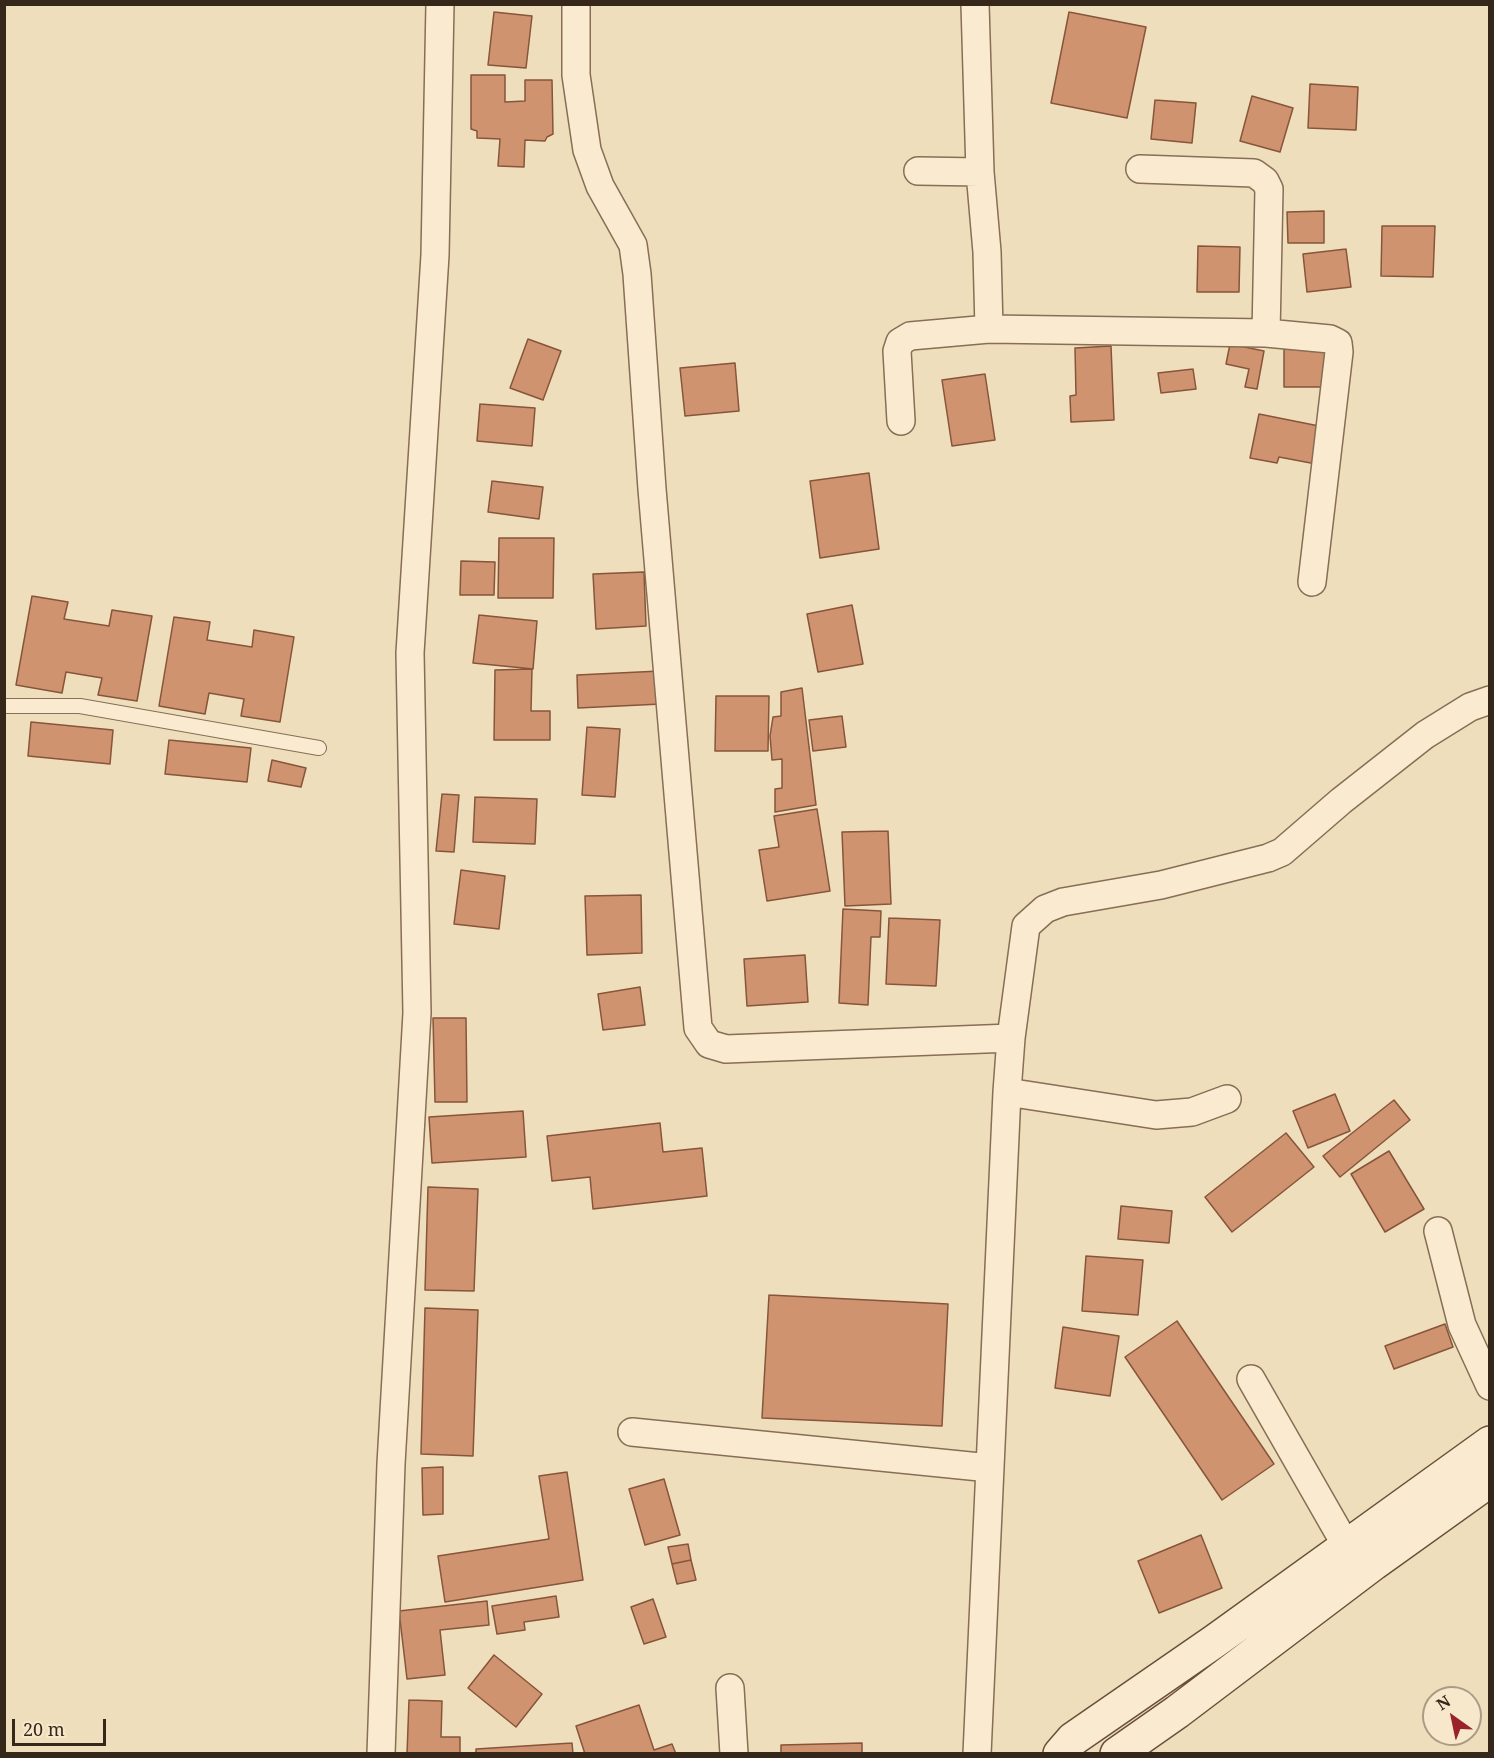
<!DOCTYPE html>
<html>
<head>
<meta charset="utf-8">
<style>
	body { margin:0 }
	#map { position:relative; width:1494px; height:1758px; overflow:hidden; background:#efdebc; font-family:"Noto Serif",serif }
	canvas { display:block }
	.frame { position:absolute; inset:0; border:6px solid #36271b; pointer-events:none }
	.north { position:absolute; left:1422px; top:1686px; width:60px; height:60px; box-sizing:border-box; background:#f7e8cc; border:2px solid #aa9b85; border-radius:50%; rotate:327deg; font-size:16px; font-weight:700; line-height:24px; text-align:center; color:#36271b }
	.north::after { content:''; display:block; margin:auto; width:21px; height:27px; background:#992329; clip-path:polygon(50% 0,100% 100%,50% 72%,0 100%) }
	.scale { position:absolute; left:12px; top:1719px; width:94px; height:27px; box-sizing:border-box; border:3px solid #36271b; border-top:0; padding-left:8px; font-size:18px; line-height:21px; white-space:nowrap; color:#36271b; -webkit-text-stroke:4px #f7e8cc; paint-order:stroke }
</style>
</head>
<body>
<div id="map">
<canvas width="1494" height="1758"></canvas>
<div class="frame"></div>
<div class="north">N</div>
<div class="scale">20 m</div>
</div>
<script>
const ctx = document.querySelector('canvas').getContext('2d');
ctx.lineJoin = 'round';
function paint(path, color) {
  ctx.fillStyle = color;
  ctx.fill(path, 'evenodd');
}
function shape(rows) {
  const path = new Path2D();
  for (const r of rows) {
    path.moveTo(r[0], r[1]);
    for (let i = 2; i < r.length; i += 2) path.lineTo(r[i], r[i + 1]);
  }
  return path;
}
function trace(path, color, width, dash) {
  ctx.strokeStyle = color;
  ctx.lineWidth = width;
  ctx.lineCap = dash ? 'butt' : 'round';
  ctx.setLineDash(dash || []);
  ctx.stroke(path);
}
const building = shape([
	[494,12,532,16,526,68,488,65,494,12],
	[1069,12,1146,27,1127,118,1051,103,1069,12],
	[471,75,505,75,505,102,525,101,525,80,552,80,553,134,547,137,545,141,525,140,524,167,498,166,500,139,477,138,477,131,471,129,471,75],
	[1310,84,1358,87,1356,130,1308,128,1310,84],
	[1252,96,1293,108,1280,152,1240,141,1252,96],
	[1155,100,1196,103,1192,143,1151,139,1155,100],
	[1324,211,1324,243,1288,243,1287,212,1324,211],
	[1382,226,1435,226,1433,277,1381,276,1382,226],
	[1198,246,1240,247,1239,292,1197,292,1198,246],
	[1346,249,1351,287,1307,292,1303,254,1346,249],
	[528,339,561,351,543,400,510,388,528,339],
	[1230,344,1264,351,1257,389,1245,387,1249,369,1226,364,1230,344],
	[1111,346,1114,420,1071,422,1070,396,1076,395,1075,348,1111,346],
	[1284,346,1329,346,1328,387,1284,387,1284,346],
	[735,363,739,411,685,416,680,368,735,363],
	[1193,369,1196,389,1161,393,1158,373,1193,369],
	[985,374,995,440,952,446,942,380,985,374],
	[480,404,535,408,532,446,477,441,480,404],
	[1259,414,1324,427,1316,464,1279,457,1277,463,1250,458,1259,414],
	[869,473,879,549,820,558,810,481,869,473],
	[492,481,543,487,539,519,488,512,492,481],
	[499,538,554,538,553,598,498,598,499,538],
	[461,561,495,562,494,595,460,595,461,561],
	[644,572,646,626,596,629,593,574,644,572],
	[32,596,68,602,64,619,109,626,112,610,152,616,137,701,98,695,102,678,66,672,62,693,16,685,32,596],
	[852,605,863,664,818,672,807,614,852,605],
	[479,615,537,621,533,669,473,663,479,615],
	[174,617,210,622,207,640,252,647,254,630,294,637,280,722,241,716,244,699,209,693,205,714,159,706,174,617],
	[532,669,531,711,550,711,550,740,494,740,495,670,532,669],
	[660,671,661,704,578,708,577,675,660,671],
	[802,688,816,805,775,812,775,789,782,788,782,759,772,760,770,736,773,717,781,716,781,692,802,688],
	[716,696,769,696,768,751,715,751,716,696],
	[842,716,846,747,813,751,809,720,842,716],
	[31,722,113,730,110,764,28,756,31,722],
	[587,727,620,729,615,797,582,795,587,727],
	[169,740,251,748,247,782,165,774,169,740],
	[272,760,306,768,301,787,268,781,272,760],
	[442,794,459,795,454,852,436,851,442,794],
	[475,797,537,799,535,844,473,842,475,797],
	[817,809,830,891,767,901,759,850,779,847,774,816,817,809],
	[888,831,891,904,845,906,842,832,888,831],
	[461,870,505,876,499,929,454,924,461,870],
	[641,895,642,953,587,955,585,896,641,895],
	[843,909,881,911,880,937,871,937,868,1005,839,1003,843,909],
	[889,918,940,920,936,986,886,984,889,918],
	[805,955,808,1002,747,1006,744,959,805,955],
	[640,987,645,1025,603,1030,598,994,640,987],
	[433,1018,466,1018,467,1102,435,1102,433,1018],
	[1335,1094,1350,1131,1308,1148,1293,1111,1335,1094],
	[1394,1100,1410,1120,1340,1177,1323,1156,1394,1100],
	[523,1111,526,1157,432,1163,429,1117,523,1111],
	[660,1123,663,1152,702,1148,707,1196,593,1209,590,1177,552,1181,547,1136,660,1123],
	[1286,1133,1314,1167,1232,1232,1205,1197,1286,1133],
	[1389,1151,1424,1209,1385,1232,1351,1174,1389,1151],
	[428,1187,478,1189,474,1291,425,1290,428,1187],
	[1121,1206,1172,1211,1169,1243,1118,1239,1121,1206],
	[1086,1256,1143,1260,1138,1315,1082,1311,1086,1256],
	[769,1295,948,1304,942,1426,762,1418,769,1295],
	[425,1308,478,1310,473,1456,421,1454,425,1308],
	[1177,1321,1274,1464,1222,1500,1125,1357,1177,1321],
	[1445,1324,1453,1347,1394,1369,1385,1346,1445,1324],
	[1063,1327,1119,1336,1110,1396,1055,1388,1063,1327],
	[443,1467,443,1514,423,1515,422,1468,443,1467],
	[567,1472,583,1580,445,1602,438,1556,549,1539,539,1476,567,1472],
	[664,1479,680,1535,645,1545,629,1489,664,1479],
	[1201,1535,1222,1588,1159,1613,1138,1561,1201,1535],
	[688,1544,691,1560,672,1564,668,1547,688,1544],
	[691,1560,696,1580,677,1584,672,1564,691,1560],
	[556,1596,559,1617,524,1622,525,1630,497,1634,492,1606,556,1596],
	[653,1599,666,1637,644,1644,631,1607,653,1599],
	[487,1601,489,1625,440,1630,445,1675,407,1679,399,1611,487,1601],
	[494,1655,542,1694,516,1727,468,1688,494,1655],
	[409,1700,442,1701,441,1737,460,1737,460,1754,407,1754,409,1700],
	[639,1705,654,1750,672,1744,676,1754,585,1754,576,1726,639,1705],
	[572,1743,573,1754,476,1754,476,1749,572,1743],
	[862,1743,862,1754,781,1754,781,1745,862,1743]
]);
paint(building, '#cf9370');
trace(building, '#87553a', 1.5);
const lane = shape([
	[4,706,80,706,319,748]
]);
const street = shape([
	[576,4,576,75,587,150,600,186,633,245,637,274,652,489,698,1028,709,1044,726,1049,1011,1038],
	[975,4,980,172,987,252,989,329],
	[1140,169,1254,173,1265,181,1269,189,1266,333],
	[918,171,980,172],
	[901,421,897,351,900,342,910,336,989,329,1266,333,1330,339,1338,343,1339,352,1312,582],
	[1007,1092,1156,1115,1192,1112,1227,1099],
	[1438,1231,1462,1325,1490,1386],
	[1251,1379,1347,1547],
	[632,1432,990,1468],
	[730,1688,734,1754],
	[381,1754,391,1464,417,1013,410,653,435,255,440,4],
	[977,1754,1007,1092,1011,1038,1026,926,1045,909,1063,902,1161,885,1268,858,1282,852,1341,801,1425,735,1470,707,1490,700]
]);
const secondary = shape([
	[1060,1754,1073,1739,1215,1641,1490,1443],
	[1117,1754,1177,1712,1374,1563,1490,1480]
]);
trace(lane, '#876e55', 16);
trace(street, '#876e55', 30);
trace(secondary, '#694f39', 36);
trace(lane, '#faebd0', 14);
trace(street, '#faebd0', 27);
trace(secondary, '#faebd0', 33);
</script>
</body>
</html>
